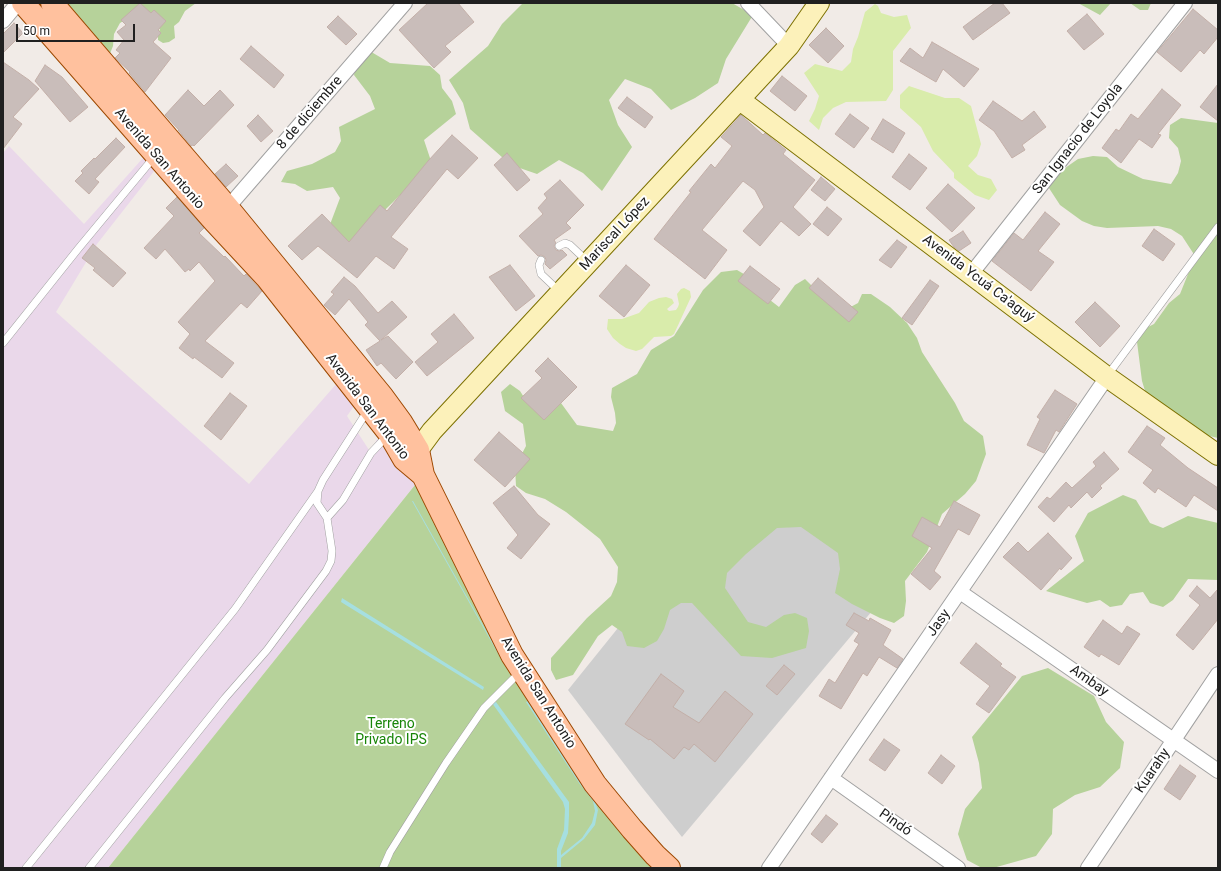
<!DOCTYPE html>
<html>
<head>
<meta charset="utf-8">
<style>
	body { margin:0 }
	#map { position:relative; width:1221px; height:871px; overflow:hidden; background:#f1ebe7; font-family:Roboto,sans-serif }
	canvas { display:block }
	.frame { position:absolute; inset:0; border:4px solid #202020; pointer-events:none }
	.scale { position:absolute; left:16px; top:24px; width:119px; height:18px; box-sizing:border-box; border:2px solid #202020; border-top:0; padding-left:5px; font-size:12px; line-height:14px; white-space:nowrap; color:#202020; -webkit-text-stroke:3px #fff; paint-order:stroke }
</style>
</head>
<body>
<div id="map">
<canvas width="1221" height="871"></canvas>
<div class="frame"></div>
<div class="scale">50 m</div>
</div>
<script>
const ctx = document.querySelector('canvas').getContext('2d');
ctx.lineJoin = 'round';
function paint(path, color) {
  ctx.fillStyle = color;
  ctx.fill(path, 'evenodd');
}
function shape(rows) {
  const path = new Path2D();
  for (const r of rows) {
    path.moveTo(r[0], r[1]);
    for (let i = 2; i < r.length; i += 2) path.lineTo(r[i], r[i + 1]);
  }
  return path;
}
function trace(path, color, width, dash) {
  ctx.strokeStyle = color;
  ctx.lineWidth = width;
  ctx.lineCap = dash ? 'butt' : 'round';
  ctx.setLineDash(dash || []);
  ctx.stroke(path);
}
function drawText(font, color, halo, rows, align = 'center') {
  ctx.font = font + ' Roboto,sans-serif';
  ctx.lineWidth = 4;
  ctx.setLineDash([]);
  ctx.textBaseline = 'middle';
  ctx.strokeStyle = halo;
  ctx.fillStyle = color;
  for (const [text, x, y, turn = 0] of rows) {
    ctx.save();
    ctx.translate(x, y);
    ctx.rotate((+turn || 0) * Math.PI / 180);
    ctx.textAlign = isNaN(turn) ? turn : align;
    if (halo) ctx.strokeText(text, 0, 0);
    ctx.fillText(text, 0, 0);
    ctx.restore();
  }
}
paint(shape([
	[9,146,84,224,151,149,162,161,97,244,56,312,249,484,338,382,354,406,347,416,371,453,377,439,423,475,108,868,3,868,3,153]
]), '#ead8ea');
paint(shape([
	[771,438,920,554,682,837,641,786,568,690]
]), '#cecece');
paint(shape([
	[875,4,878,6,881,13,894,17,907,15,911,28,893,51,893,90,886,101,846,102,833,108,823,118,819,130,809,121,815,109,819,96,804,73,815,64,842,71,851,62,853,49,858,37,865,12],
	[909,86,945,98,959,98,971,106,981,144,977,156,968,166,978,175,991,179,997,190,989,200,975,195,954,178,954,173,933,151,921,127,900,108,900,95],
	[684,288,690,291,691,297,674,334,671,336,654,337,642,349,636,351,626,348,620,344,613,338,607,329,608,319,622,319,639,313,649,302,659,298,666,297,672,299,674,303,667,309,669,311,676,310,678,307,679,304,677,294,681,289]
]), '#d9ecab');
paint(shape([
	[32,3,196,3,185,11,179,22,174,26,175,38,169,42,163,43,158,40,158,34,160,29,137,21,125,20,120,23,114,34,113,46,109,56,43,15],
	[523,3,732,3,753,15,726,59,718,83,695,98,671,110,651,89,625,79,609,100,618,125,632,147,602,191,583,173,559,160,537,174,511,165,470,129,463,103,449,80,488,46,502,24],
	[1078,3,1111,3,1100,15],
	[1130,3,1151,3,1148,10,1140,10],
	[368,50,390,63,430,66,440,75,442,88,452,101,456,114,424,140,432,164,346,248,326,235,340,198,333,187,307,191,295,184,281,182,287,171,312,164,335,152,341,141,339,127,375,109,370,96,354,75,357,59],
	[1181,118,1218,123,1218,438,1197,433,1146,394,1142,381,1137,342,1142,330,1154,324,1169,303,1180,294,1190,269,1197,259,1182,236,1171,229,1158,226,1107,228,1094,226,1082,221,1060,205,1045,182,1078,159,1093,156,1107,157,1118,167,1143,179,1171,184,1178,173,1181,161,1178,148,1169,138,1170,125],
	[737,270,759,283,770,300,779,307,795,285,805,279,828,302,845,310,858,303,862,294,871,294,890,307,907,323,917,338,922,352,955,403,964,421,983,436,986,454,976,481,965,494,942,514,927,552,905,581,906,601,904,616,894,623,880,618,852,604,835,593,840,569,838,553,801,527,777,528,746,554,727,573,725,588,748,622,766,627,784,615,795,613,807,618,809,631,806,648,772,658,741,656,692,603,681,603,670,610,664,629,657,641,644,648,627,646,622,632,612,625,598,636,573,675,556,680,551,670,551,658,587,618,611,596,617,582,618,567,600,539,566,512,545,499,526,493,516,486,515,467,526,446,523,424,505,411,501,392,510,384,520,391,527,402,561,403,577,425,613,431,616,423,615,413,611,397,612,388,637,374,651,350,674,336,703,290,721,272],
	[423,475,505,657,646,854,653,868,108,868],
	[1123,495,1136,500,1150,523,1163,528,1188,516,1218,523,1218,580,1188,579,1173,600,1163,607,1150,603,1143,592,1130,594,1122,605,1110,607,1100,600,1087,603,1046,591,1084,561,1075,536,1088,513],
	[1048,668,1094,696,1106,722,1124,742,1120,768,1100,787,1075,795,1053,809,1052,834,1036,856,993,868,982,868,967,860,958,834,965,809,982,788,979,763,972,737,1022,676]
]), '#b6d29a');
paint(shape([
	[412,501,413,501,502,659,501,659],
	[342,598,484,687,483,690,341,602],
	[528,701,582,782,592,794,598,810,595,825,584,839,561,858,561,868,557,868,557,849,564,830,565,809,563,802,492,703,496,702,569,802,569,816,568,833,561,851,561,855,582,838,592,823,595,811,593,801,579,783,526,702]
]), '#a6dfe0');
const building = shape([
	[140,3,151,13,154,10,166,21,158,30,161,33,153,42,171,58,145,92,129,73,130,72,115,58,120,53,116,50,124,40,117,32,126,25,121,20,140,3],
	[428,3,458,3,474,22,445,46,451,52,434,68,399,30,428,3],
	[995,3,1002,3,1010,13,973,40,963,27,995,3],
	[1193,9,1218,30,1218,37,1204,54,1200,50,1181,72,1157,52,1193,9],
	[1087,14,1104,34,1084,50,1067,31,1087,14],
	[338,16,357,34,346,45,327,27,338,16],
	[14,23,23,33,3,53,3,34,14,23],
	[826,28,844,46,828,63,809,45,826,28],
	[932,42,979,69,964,87,943,69,936,82,900,61,910,48,923,58,932,42],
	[251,46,284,75,274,88,240,59,251,46],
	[3,62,29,80,39,89,13,117,22,124,3,149,3,62],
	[45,65,62,77,88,107,70,122,35,81,45,65],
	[782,76,807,96,795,111,770,91,782,76],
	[1218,84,1218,121,1200,107,1218,84],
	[1162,89,1181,105,1158,134,1161,135,1152,148,1139,139,1121,163,1102,148,1116,129,1119,131,1131,114,1138,119,1162,89],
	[188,90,204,106,220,90,234,105,194,146,193,145,191,146,178,130,179,130,165,115,188,90],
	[627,97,653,117,645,128,618,108,627,97],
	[993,101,1022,121,1034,111,1046,127,1022,145,1025,150,1012,158,994,131,979,120,993,101],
	[850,114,869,128,854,148,835,134,850,114],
	[258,115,273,131,261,142,247,126,258,115],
	[741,115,763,135,765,133,786,150,783,154,815,180,793,207,811,224,799,236,781,221,760,246,743,231,764,207,755,190,743,181,702,230,727,250,705,279,654,239,691,192,689,191,711,164,715,168,732,146,721,137,741,115],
	[883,119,905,133,893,153,871,139,883,119],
	[452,135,478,158,458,179,447,169,391,237,408,249,394,269,376,256,357,278,318,246,302,260,288,246,322,214,349,242,380,205,387,211,428,161,452,135],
	[116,138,125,147,95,179,99,182,89,194,75,181,83,173,81,171,94,158,95,159,116,138],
	[507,153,530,180,517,191,494,165,507,153],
	[909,154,927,168,910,190,892,177,909,154],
	[226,164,238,176,226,187,215,174,226,164],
	[821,177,835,189,825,201,811,190,821,177],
	[560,180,584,205,566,223,571,228,554,240,556,243,554,246,556,250,559,251,562,250,567,255,550,269,545,264,546,260,545,257,541,255,538,256,519,236,543,214,538,208,547,198,544,194,560,180],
	[948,184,975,208,952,232,926,208,948,184],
	[177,197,204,228,199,233,224,257,225,256,244,276,246,274,262,291,247,308,241,303,205,341,234,363,222,378,194,357,193,359,179,348,190,334,178,322,215,281,199,262,190,271,189,269,185,272,165,249,156,259,144,248,174,216,166,208,177,197],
	[827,207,842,219,828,236,813,224,827,207],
	[1045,212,1060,224,1038,251,1054,262,1031,291,992,261,1014,233,1023,240,1045,212],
	[1154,229,1175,244,1163,261,1142,246,1154,229],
	[963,231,971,243,959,251,954,247,949,240,963,231],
	[897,240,907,247,891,268,879,260,897,240],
	[93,244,126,273,113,287,93,270,95,268,82,258,93,244],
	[510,265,535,296,516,311,489,277,510,265],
	[626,265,650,285,624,317,599,296,626,265],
	[750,266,780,289,768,304,738,281,750,266],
	[344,277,355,286,378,313,392,301,407,317,381,340,388,336,413,362,396,379,381,363,377,366,366,350,380,341,365,325,368,322,349,299,335,315,324,305,334,294,331,292,344,277],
	[818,278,858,312,849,322,809,288,818,278],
	[930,280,939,286,912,325,902,318,930,280],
	[1095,302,1120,326,1100,347,1075,322,1095,302],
	[454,314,474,338,427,376,415,362,438,342,431,334,454,314],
	[548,358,577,387,544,420,521,398,542,378,535,371,548,358],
	[1055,390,1077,404,1059,432,1056,430,1044,453,1027,445,1040,419,1037,417,1055,390],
	[230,393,247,406,221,440,204,426,230,393],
	[1147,426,1165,438,1160,445,1188,468,1218,488,1218,511,1194,495,1186,507,1158,488,1155,493,1143,483,1153,470,1128,452,1147,426],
	[499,432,530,459,505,487,474,460,499,432],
	[1104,452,1119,469,1100,486,1102,488,1092,498,1087,492,1071,508,1069,505,1054,522,1038,507,1047,497,1050,499,1066,482,1072,488,1096,466,1093,462,1104,452],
	[514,486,538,515,550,524,521,559,507,548,518,535,493,503,514,486],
	[954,501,980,515,969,535,958,529,934,571,941,577,930,590,911,574,932,548,912,536,922,517,940,527,954,501],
	[1048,533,1072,558,1061,570,1060,568,1041,590,1003,557,1018,542,1028,552,1048,533],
	[1197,586,1210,598,1218,589,1218,619,1193,650,1176,635,1200,605,1189,596,1197,586],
	[854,613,869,621,870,618,891,630,883,645,903,659,897,668,879,657,867,676,863,673,841,709,819,696,829,679,835,683,859,644,854,641,859,633,846,625,854,613],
	[1103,620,1122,634,1127,626,1140,634,1119,665,1101,654,1099,657,1084,647,1103,620],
	[976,643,1002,664,1000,666,1016,677,989,713,976,704,990,686,960,663,976,643],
	[784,665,795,674,777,695,766,686,784,665],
	[661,674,684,691,673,707,699,723,725,691,753,714,715,762,694,744,689,750,684,747,674,759,650,739,649,740,625,724,661,674],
	[884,739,900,750,885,771,869,760,884,739],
	[941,755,955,766,942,784,928,773,941,755],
	[1180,765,1196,776,1180,800,1164,789,1180,765],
	[826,815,838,824,822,843,811,834,826,815]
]);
paint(building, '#c9bdba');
trace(building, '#c3afa8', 1);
const lane = shape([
	[559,246,565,243,570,245,588,262],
	[541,260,539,265,541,274,559,291],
	[3,343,78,249,155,156],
	[1107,376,1218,227],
	[327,518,343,500,371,453,388,435],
	[26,868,235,609,318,491],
	[89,868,225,698,267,650,326,571,331,561,332,551,327,518,317,503,318,491,323,480,368,410],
	[383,868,390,852,446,763,484,708,520,672]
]);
const street = shape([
	[748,3,789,46],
	[3,21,18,3],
	[223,213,405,3],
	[971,274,1185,3],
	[960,592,1218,771],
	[831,778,958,868],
	[769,868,947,610,1107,377],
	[1088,868,1218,674]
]);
const secondary = shape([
	[740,100,1107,377,1218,455],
	[406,458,418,450,432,431,789,46,819,3]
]);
const primary = shape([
	[23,3,214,221,267,278,389,433,404,459,423,475,512,655,595,784,632,829,655,855,669,868],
	[52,3,228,208,382,396,401,422,418,450,423,475]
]);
trace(lane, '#a1a1a1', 8);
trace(street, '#a1a1a1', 16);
trace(secondary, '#7d7101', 22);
trace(primary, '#9d4800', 24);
trace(lane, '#fff', 7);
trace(street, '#fff', 14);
trace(secondary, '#fcf1ba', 20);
trace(primary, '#ffc19e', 22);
drawText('14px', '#202020', '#fff', [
	["8 de diciembre",310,113,-49],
	["San Ignacio de Loyola",1078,139,-52],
	["Avenida San Antonio",159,159,49],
	["Mariscal López",615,234,-47],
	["Avenida Ycuá Ca'aguý",978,279,37],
	["Avenida San Antonio",367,407,53],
	["Jasy",939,623,-55],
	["Ambay",1089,681,35],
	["Avenida San Antonio",538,693,58],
	["Kuarahy",1153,771,-56],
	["Pindó",895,823,35]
]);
drawText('14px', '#188508', '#fff', [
	["Terreno",391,724],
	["Privado IPS",391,740]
]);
</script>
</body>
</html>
